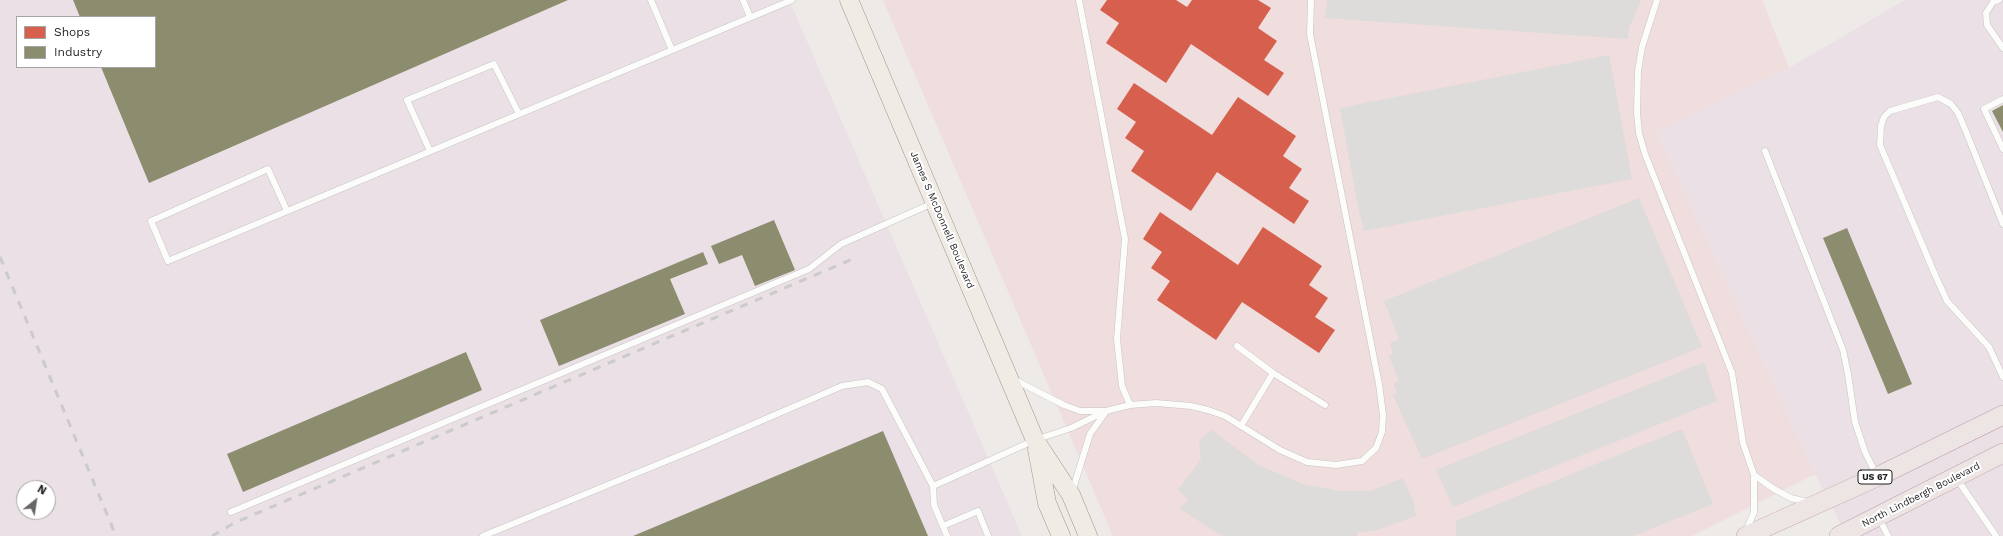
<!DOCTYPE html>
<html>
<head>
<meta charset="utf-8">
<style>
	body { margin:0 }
	#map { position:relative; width:2003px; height:536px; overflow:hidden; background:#edeae7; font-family:"Work Sans",sans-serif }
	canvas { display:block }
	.legend { position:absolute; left:16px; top:16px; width:140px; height:52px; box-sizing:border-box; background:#fff; border:1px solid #a5a5a5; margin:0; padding:5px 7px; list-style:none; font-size:12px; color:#1f1f1f }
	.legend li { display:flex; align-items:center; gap:8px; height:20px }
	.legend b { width:20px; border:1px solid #a5a5a5 }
	.north { position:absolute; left:16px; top:480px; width:40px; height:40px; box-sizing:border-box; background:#fff; border:1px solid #a5a5a5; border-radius:50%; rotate:30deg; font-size:11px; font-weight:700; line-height:16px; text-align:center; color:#1f1f1f }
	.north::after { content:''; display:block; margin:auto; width:14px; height:18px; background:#676665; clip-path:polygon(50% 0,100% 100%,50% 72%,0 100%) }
</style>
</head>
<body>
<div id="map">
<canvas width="2003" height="536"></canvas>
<ul class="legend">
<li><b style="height:11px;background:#d6604d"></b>Shops</li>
<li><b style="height:11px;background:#8c8c6e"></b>Industry</li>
</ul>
<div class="north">N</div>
</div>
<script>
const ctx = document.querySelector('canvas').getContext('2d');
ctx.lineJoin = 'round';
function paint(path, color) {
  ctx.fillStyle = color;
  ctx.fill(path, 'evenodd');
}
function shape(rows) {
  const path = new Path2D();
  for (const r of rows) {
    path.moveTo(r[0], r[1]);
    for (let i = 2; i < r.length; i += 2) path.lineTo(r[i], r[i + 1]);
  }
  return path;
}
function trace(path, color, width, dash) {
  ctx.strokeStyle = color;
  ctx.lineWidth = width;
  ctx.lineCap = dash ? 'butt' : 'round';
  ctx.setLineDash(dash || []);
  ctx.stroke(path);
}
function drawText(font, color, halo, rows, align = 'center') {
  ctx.font = font + ' "Work Sans",sans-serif';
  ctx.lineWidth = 4;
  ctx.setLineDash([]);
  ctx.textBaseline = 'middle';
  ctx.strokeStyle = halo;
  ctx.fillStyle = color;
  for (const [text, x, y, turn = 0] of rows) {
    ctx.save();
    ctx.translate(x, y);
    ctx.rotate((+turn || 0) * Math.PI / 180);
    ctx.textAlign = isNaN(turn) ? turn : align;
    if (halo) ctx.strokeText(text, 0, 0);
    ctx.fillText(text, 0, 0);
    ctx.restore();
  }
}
paint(shape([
	[883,0,1762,0,1789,68,1657,132,1815,474,1692,536,1113,536]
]), '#efdedd');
paint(shape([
	[0,0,789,0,1022,536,0,536],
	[17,17,155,17,155,67,17,67],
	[24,488,48,488,48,512,24,512],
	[1905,0,2003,0,2003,536,1847,536,1815,474,1657,132,1789,68]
]), '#eae0e6');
paint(shape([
	[1327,0,1641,0,1629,28,1628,39,1325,18],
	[1609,55,1632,179,1364,231,1357,202,1340,108],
	[1639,198,1702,347,1422,459,1393,395,1397,393,1393,383,1399,381,1389,356,1393,354,1390,343,1399,339,1384,301],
	[1704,362,1717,401,1453,507,1436,470],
	[1682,429,1713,504,1633,536,1456,536,1456,521],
	[1211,430,1259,465,1303,484,1341,491,1370,491,1403,478,1414,503,1416,516,1374,531,1357,532,1357,536,1222,536,1180,509,1188,499,1178,490,1201,459,1199,441]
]), '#dddcdb');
paint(shape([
	[1107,0,1176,0,1187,7,1192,0,1258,0,1271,8,1258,28,1277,41,1264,60,1284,73,1268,96,1191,44,1166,83,1106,43,1119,23,1100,10],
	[1134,83,1212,135,1238,97,1296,136,1283,156,1302,169,1289,188,1309,201,1294,224,1217,172,1191,211,1131,171,1144,151,1125,138,1136,122,1117,109],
	[1160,212,1238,265,1263,227,1322,266,1309,285,1328,298,1315,317,1335,330,1319,353,1242,302,1216,340,1157,300,1170,281,1151,268,1162,252,1143,239]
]), '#d6604d');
paint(shape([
	[73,0,568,0,149,183,101,67,155,67,155,17,80,17],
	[2003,105,2003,132,1992,111],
	[774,220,795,270,755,286,742,255,719,264,711,246],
	[1847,228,1912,384,1888,394,1823,238],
	[703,252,708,264,670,279,685,314,559,366,540,320],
	[466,352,482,390,243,492,227,454],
	[883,431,928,536,633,536]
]), '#8c8c6e');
const service = shape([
	[651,0,672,50],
	[743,0,750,17],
	[1079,0,1125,239,1117,339,1122,386,1130,405],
	[1657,0,1642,47,1638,71,1637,113,1639,133,1645,154,1732,373,1743,443,1754,475,1754,512,1746,531],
	[1999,0,1993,2,1986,13,1987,25,2003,48],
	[2003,99,1984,109,2003,149],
	[430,151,407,100,494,64,519,114],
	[1765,151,1843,350,1848,374,1855,422,1865,452,1876,474],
	[287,211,268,169,151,221,168,261,792,0],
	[2003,224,1965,129,1958,113,1951,104,1938,97,1890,111,1884,117,1881,126,1880,145,1936,277,1947,301,1989,347,2003,377],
	[1237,346,1273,373,1325,405],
	[1015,380,1064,405,1080,411,1105,411],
	[1241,426,1273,373],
	[1754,475,1774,489,1791,498,1808,502],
	[1957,479,1996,536],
	[933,486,1035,440,1071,428,1106,411,1130,405,1156,403,1191,406,1208,410,1225,416,1280,450,1307,462,1336,465,1362,461,1376,448,1382,432,1383,415,1379,384,1310,34,1311,0],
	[1072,492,1090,434,1105,413],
	[231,512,809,269,841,244,933,203],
	[1879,518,1888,536],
	[943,526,978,511,988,536],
	[483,536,698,448,842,386,868,382,882,389,933,486,934,505,947,536]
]);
const primary = shape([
	[849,0,1035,440,1071,495,1088,536],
	[1037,449,1047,503,1061,536]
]);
const trunk = shape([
	[1746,536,1881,475,2003,415],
	[1839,536,2003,453]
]);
trace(service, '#c6c5c3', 7);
trace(primary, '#a39784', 19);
trace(trunk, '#c29faa', 20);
trace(service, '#fcfcfb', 6);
trace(primary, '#f0ebe5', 18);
trace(trunk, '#ede5e3', 19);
trace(shape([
	[0,257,116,536],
	[212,536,234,523,855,258]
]), '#cbcbca', 3, [8, 8]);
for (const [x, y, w] of [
	[1875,477,34]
]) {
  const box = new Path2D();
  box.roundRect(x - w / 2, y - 7, w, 14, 3);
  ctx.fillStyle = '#fff';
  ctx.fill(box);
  trace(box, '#1f1f1f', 1);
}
drawText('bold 9px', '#1f1f1f', null, [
	["US 67",1875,477]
]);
drawText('10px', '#1f1f1f', '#fff', [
	["James S McDonnell Boulevard",942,220,67],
	["North Lindbergh Boulevard",1921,495,-27]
]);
</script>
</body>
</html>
